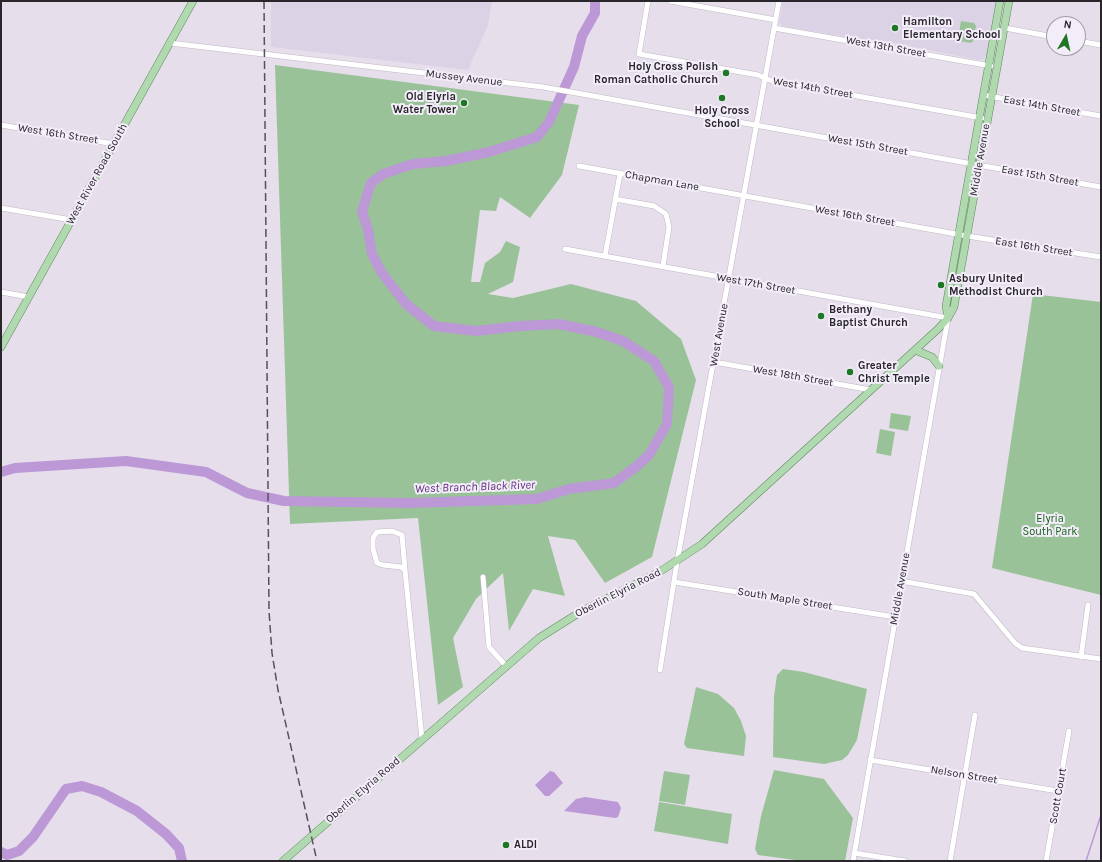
<!DOCTYPE html>
<html>
<head>
<meta charset="utf-8">
<style>
	body { margin:0 }
	#map { position:relative; width:1102px; height:862px; overflow:hidden; background:#e6dfeb; font-family:Karla,sans-serif }
	canvas { display:block }
	.frame { position:absolute; inset:0; border:2px solid #29262b; pointer-events:none }
	.north { position:absolute; left:1046px; top:16px; width:40px; height:40px; box-sizing:border-box; background:#f3ecf9; border:1px solid #a29da7; border-radius:50%; rotate:9deg; font-size:11px; font-weight:700; line-height:16px; text-align:center; color:#29262b }
	.north::after { content:''; display:block; margin:auto; width:14px; height:18px; background:#1e7724; clip-path:polygon(50% 0,100% 100%,50% 72%,0 100%) }
</style>
</head>
<body>
<div id="map">
<canvas width="1102" height="862"></canvas>
<div class="frame"></div>
<div class="north">N</div>
</div>
<script>
const ctx = document.querySelector('canvas').getContext('2d');
ctx.lineJoin = 'round';
function paint(path, color) {
  ctx.fillStyle = color;
  ctx.fill(path, 'evenodd');
}
function shape(rows) {
  const path = new Path2D();
  for (const r of rows) {
    path.moveTo(r[0], r[1]);
    for (let i = 2; i < r.length; i += 2) path.lineTo(r[i], r[i + 1]);
  }
  return path;
}
function trace(path, color, width, dash) {
  ctx.strokeStyle = color;
  ctx.lineWidth = width;
  ctx.lineCap = dash ? 'butt' : 'round';
  ctx.setLineDash(dash || []);
  ctx.stroke(path);
}
function drawText(font, color, halo, rows, align = 'center') {
  ctx.font = font + ' Karla,sans-serif';
  ctx.lineWidth = 4;
  ctx.setLineDash([]);
  ctx.textBaseline = 'middle';
  ctx.strokeStyle = halo;
  ctx.fillStyle = color;
  for (const [text, x, y, turn = 0] of rows) {
    ctx.save();
    ctx.translate(x, y);
    ctx.rotate((+turn || 0) * Math.PI / 180);
    ctx.textAlign = isNaN(turn) ? turn : align;
    if (halo) ctx.strokeText(text, 0, 0);
    ctx.fillText(text, 0, 0);
    ctx.restore();
  }
}
paint(shape([
	[271,1,492,1,488,25,468,70,271,47],
	[783,1,996,1,987,54,984,59,979,60,877,40,869,41,783,26,779,23]
]), '#dcd2e5');
paint(shape([
	[961,21,974,23,976,26,973,41,971,43,953,40,954,33,959,33],
	[275,65,579,105,562,175,530,218,500,197,496,211,480,210,471,282,480,282,485,263,500,252,506,241,520,247,513,282,488,294,513,298,571,284,636,301,681,339,696,380,652,557,605,583,575,540,548,536,565,596,533,589,509,631,503,573,476,599,453,638,463,687,438,705,418,518,290,524],
	[1033,294,1101,302,1101,595,992,568],
	[891,413,911,416,908,431,889,428],
	[880,429,895,432,891,456,876,453],
	[783,669,804,672,867,689,857,740,848,755,842,760,824,764,773,757,774,696,777,675],
	[696,687,718,694,734,708,741,721,746,736,744,756,687,748,684,744],
	[774,770,824,779,853,818,845,861,803,861,758,855,755,849,761,816],
	[664,771,690,775,685,805,659,801],
	[659,802,732,814,728,844,654,831]
]), '#9ac298');
paint(shape([
	[550,771,554,772,563,783,549,796,545,796,535,785],
	[585,797,618,802,621,808,618,817,615,818,564,811,576,799]
]), '#bc98d7');
trace(shape([
	[1086,861,1101,815]
]), '#bc98d7', 1.5);
trace(shape([
	[1,472,15,468,126,461,206,472,247,493,284,501,408,503,537,499,569,489,614,483,637,466,649,455,667,424,669,387,654,361,623,341,597,332,559,324,520,326,476,331,434,326,406,304,382,273,372,254,368,230,362,211,371,183,383,174,413,164,446,161,489,152,537,137,549,122,574,67,582,36,595,13,595,1],
	[1,852,7,855,19,851,33,837,66,789,82,786,101,792,137,811,166,834,179,848,182,861]
]), '#bc98d7', 10);
const minor = shape([
	[648,1,639,54,758,75,772,81,982,118],
	[670,1,776,20],
	[774,28,991,66],
	[1005,28,1054,37],
	[1078,41,1101,45],
	[170,43,543,87,1101,187],
	[983,95,1101,116],
	[1,125,114,144],
	[579,166,967,236,1101,257],
	[615,199,654,206,666,214,669,227,663,266],
	[1,208,72,220],
	[565,249,948,318,853,861],
	[605,256,620,174],
	[1,292,29,297],
	[714,362,871,390],
	[405,570,401,567,383,565,377,563,373,549,373,538,377,532,392,531,402,535,405,570,422,739],
	[483,577,489,647,506,666],
	[901,581,974,594,1015,643,1022,648,1101,659],
	[674,582,895,617],
	[1081,657,1088,605],
	[660,670,677,562,779,1],
	[870,760,1058,791],
	[854,853,905,861],
	[950,861,975,715],
	[1046,861,1069,731]
]);
const major = shape([
	[948,318,946,306,1000,1],
	[1,347,193,1],
	[915,350,932,357,939,366],
	[283,861,539,638,582,611,661,571,702,544,938,329,948,318,954,307,1009,1]
]);
trace(minor, '#bfb8c4', 6);
trace(major, '#5e8a5e', 8);
trace(minor, '#fff', 5);
trace(major, '#b0d9af', 7);
trace(shape([
	[264,1,269,611,272,653,278,690,317,861]
]), '#565258', 1.5, [8, 4]);
for (const [x, y, r, color] of [
	[895,28,4,"#1e7724"],
	[726,73,4,"#1e7724"],
	[722,98,4,"#1e7724"],
	[464,103,4,"#1e7724"],
	[941,285,4,"#1e7724"],
	[821,316,4,"#1e7724"],
	[850,372,4,"#1e7724"],
	[506,845,4,"#1e7724"]
]) {
  const dot = new Path2D();
  dot.arc(x, y, r, 0, 2 * Math.PI);
  ctx.fillStyle = color;
  ctx.fill(dot);
  trace(dot, '#f3ecf9', 1.5);
}
drawText('bold 11px', '#29262b', '#f3ecf9', [
	["Hamilton",903,22],
	["Elementary School",903,35],
	["Holy Cross Polish",718,67,"right"],
	["Roman Catholic Church",718,80,"right"],
	["Old Elyria",456,97,"right"],
	["Water Tower",456,110,"right"],
	["Holy Cross",722,111,"center"],
	["School",722,124,"center"],
	["Asbury United",949,279],
	["Methodist Church",949,292],
	["Bethany",829,310],
	["Baptist Church",829,323],
	["Greater",858,366],
	["Christ Temple",858,379],
	["ALDI",514,845]
], 'left');
drawText('11px', '#29262b', '#f3ecf9', [
	["West 13th Street",886,47,10],
	["Mussey Avenue",464,78,7],
	["West 14th Street",813,88,10],
	["East 14th Street",1042,106,10],
	["West 16th Street",58,134,9],
	["West 15th Street",868,145,10],
	["Middle Avenue",980,160,-80],
	["West River Road South",97,174,-61],
	["East 15th Street",1040,176,10],
	["Chapman Lane",662,181,10],
	["West 16th Street",855,216,10],
	["East 16th Street",1034,247,9],
	["West 17th Street",756,284,10],
	["West Avenue",719,335,-80],
	["West 18th Street",793,376,10],
	["Middle Avenue",900,589,-80],
	["Oberlin Elyria Road",618,593,-27],
	["South Maple Street",785,599,9],
	["Nelson Street",964,775,9],
	["Oberlin Elyria Road",363,790,-41],
	["Scott Court",1058,796,-80]
]);
drawText('11px', '#116017', '#f3ecf9', [
	["Elyria",1050,519],
	["South Park",1050,532]
]);
drawText('italic 12px', '#5d2f7a', '#f3ecf9', [
	["West Branch Black River",475,487,-2]
]);
</script>
</body>
</html>
